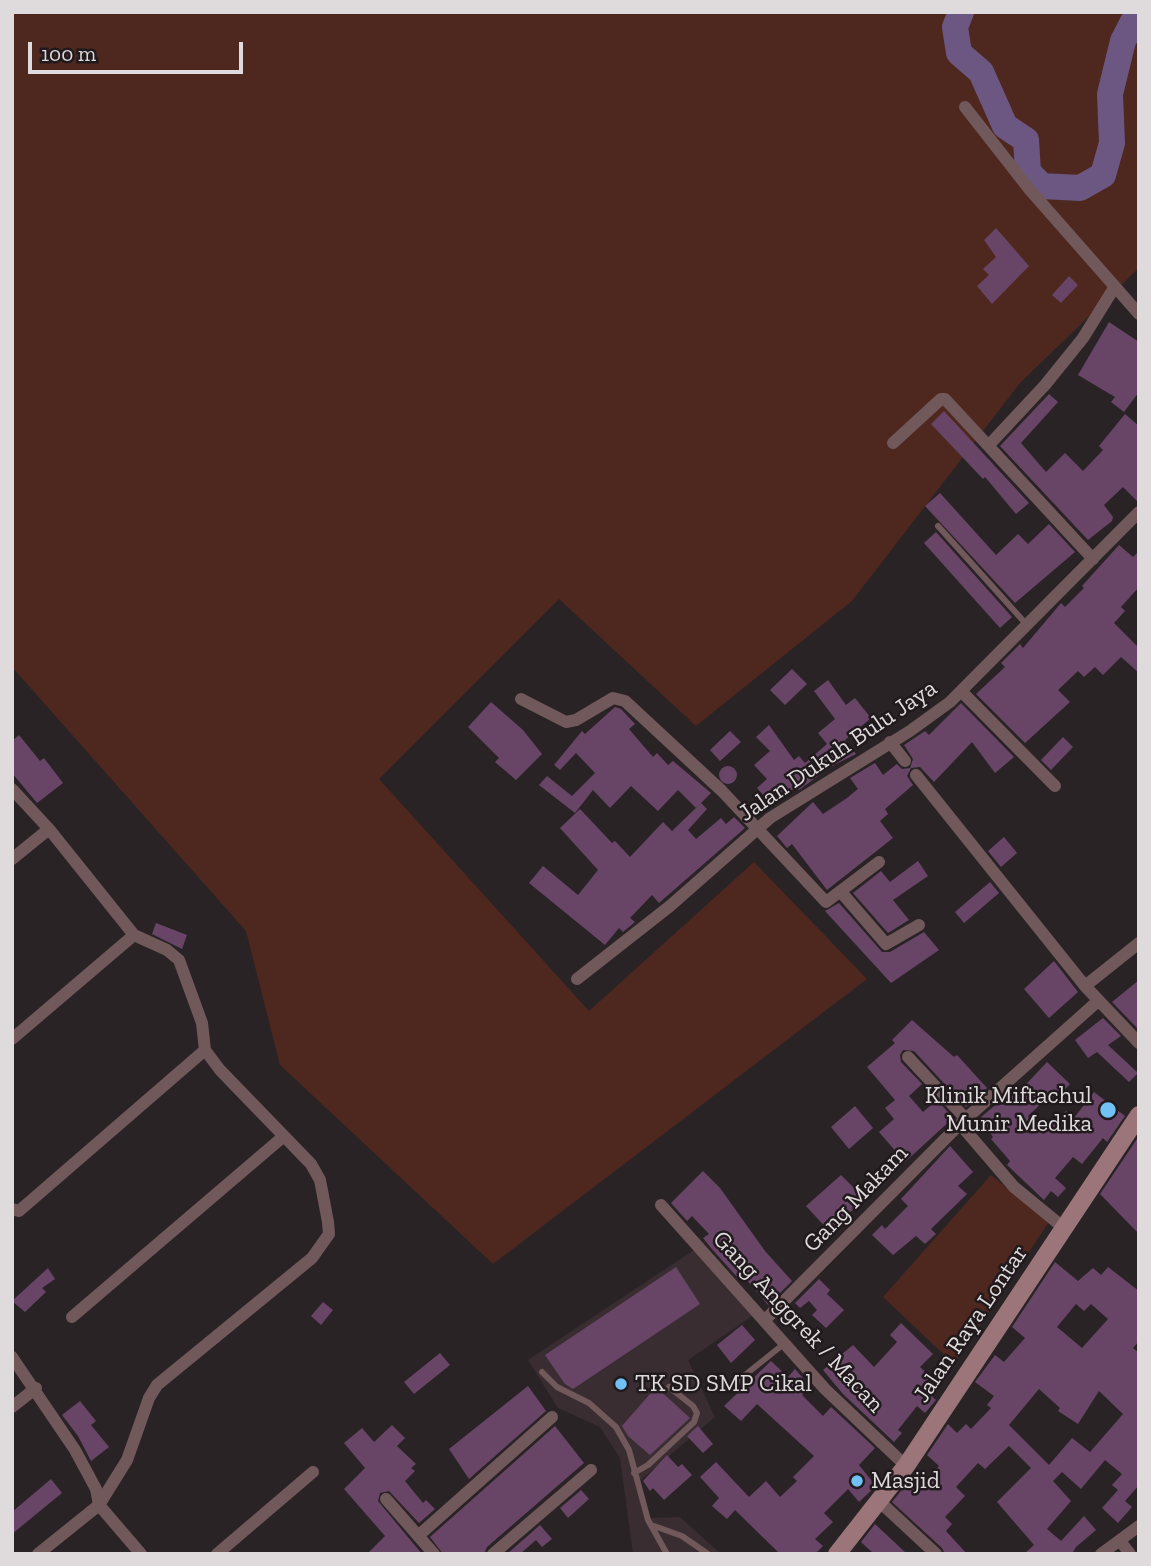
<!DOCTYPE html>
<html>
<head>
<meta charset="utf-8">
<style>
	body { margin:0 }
	#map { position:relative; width:1151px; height:1566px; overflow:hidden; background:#2a2326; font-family:"Zilla Slab",serif }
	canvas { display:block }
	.frame { position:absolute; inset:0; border:14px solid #dfdadc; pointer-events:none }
	.scale { position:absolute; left:28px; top:42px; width:215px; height:32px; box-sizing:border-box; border:4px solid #dfdadc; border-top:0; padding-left:9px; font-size:21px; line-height:24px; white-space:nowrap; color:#dfdadc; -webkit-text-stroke:5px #211a1d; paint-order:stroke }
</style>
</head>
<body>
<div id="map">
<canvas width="1151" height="1566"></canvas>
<div class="frame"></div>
<div class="scale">100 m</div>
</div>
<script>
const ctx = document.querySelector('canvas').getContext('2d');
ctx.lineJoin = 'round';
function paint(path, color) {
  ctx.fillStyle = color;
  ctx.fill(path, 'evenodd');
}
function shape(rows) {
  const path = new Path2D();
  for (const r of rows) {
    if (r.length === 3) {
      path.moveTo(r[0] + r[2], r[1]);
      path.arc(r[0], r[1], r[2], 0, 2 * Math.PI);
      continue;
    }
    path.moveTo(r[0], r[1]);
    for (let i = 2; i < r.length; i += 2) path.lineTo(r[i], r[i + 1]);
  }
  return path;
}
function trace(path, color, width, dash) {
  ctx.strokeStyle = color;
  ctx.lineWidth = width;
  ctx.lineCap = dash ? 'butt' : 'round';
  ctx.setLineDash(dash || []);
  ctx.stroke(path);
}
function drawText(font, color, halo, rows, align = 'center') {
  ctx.font = font + ' "Zilla Slab",serif';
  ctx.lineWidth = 5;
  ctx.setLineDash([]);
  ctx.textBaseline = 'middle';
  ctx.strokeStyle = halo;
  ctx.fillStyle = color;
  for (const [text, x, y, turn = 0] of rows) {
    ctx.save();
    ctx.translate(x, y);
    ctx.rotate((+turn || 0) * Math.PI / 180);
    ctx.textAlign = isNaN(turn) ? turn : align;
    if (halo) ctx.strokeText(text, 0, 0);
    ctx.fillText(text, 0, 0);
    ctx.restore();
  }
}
paint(shape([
	[697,1248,755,1314,688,1360,715,1417,637,1483,650,1518,680,1517,721,1554,633,1554,620,1458,600,1427,558,1408,528,1360]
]), '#392d32');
paint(shape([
	[12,12,1139,12,1139,268,1020,383,852,601,696,726,559,599,379,779,589,1011,754,862,867,979,493,1264,280,1065,246,931,12,667],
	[991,1175,1049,1222,954,1364,883,1297]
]), '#4e271e');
trace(shape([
	[961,12,955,27,959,53,981,72,1005,126,1026,140,1028,172,1042,186,1080,188,1103,175,1112,143,1110,94,1123,41,1138,12]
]), '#6b5782', 26);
paint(shape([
	[996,228,1029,266,992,304,977,286,989,275,983,269,996,257,984,240],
	[1069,276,1078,285,1061,303,1052,295],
	[1109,322,1139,342,1139,392,1124,412,1111,402,1115,397,1078,375],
	[1049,394,1058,402,1021,443,1046,472,1065,453,1083,471,1103,450,1099,446,1125,414,1139,426,1139,503,1123,487,1104,505,1113,517,1112,521,1088,540,1000,446],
	[944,411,1029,503,1016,514,985,477,983,479,931,424],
	[940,493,996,555,1018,534,1028,544,1049,524,1075,552,1015,603,925,506],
	[936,532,1012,617,1000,628,924,543],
	[1119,545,1133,557,1139,551,1139,587,1121,607,1125,611,1114,623,1139,648,1139,673,1121,657,1103,675,1095,667,1084,677,1078,671,1058,690,1070,702,1025,743,976,694,1005,667,1001,663,1020,644,1023,648,1061,603,1065,607,1084,588,1082,586],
	[792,669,807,684,785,705,770,690],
	[828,680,846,705,855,698,871,718,845,740,856,754,830,767,799,790,796,787,783,797,782,795,771,804,757,788,767,779,754,765,770,751,756,737,769,725,794,760,799,756,805,763,827,744,818,733,835,719,814,691],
	[491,702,523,730,542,754,516,780,495,762,499,758,468,727],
	[961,703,1014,757,995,773,972,742,934,782,920,767,911,768,907,776,913,785,885,809,888,814,880,821,893,838,827,890,792,844,787,848,777,836,813,802,823,814,847,798,858,789,850,778,875,763,883,775,897,764,902,769,910,768,913,759,904,745,925,731,929,735],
	[615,707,621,709,635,724,629,729,653,757,657,753,668,765,673,761,711,793,696,808,678,790,658,811,631,786,610,808,593,790,575,813,539,785,547,776,572,796,595,773,576,753,560,770,554,765,582,731,585,734],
	[730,731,741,742,720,761,710,750],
	[19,735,40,761,44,758,63,783,37,803,12,773,12,741],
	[1063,737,1073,747,1051,770,1041,760],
	[728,775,9],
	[701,803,707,809,688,830,696,839,721,818,726,824,734,817,745,828,659,903,652,895,630,918,635,922,623,932,619,928,605,945,529,883,543,866,578,895,598,870,560,828,580,809,612,843,615,841,630,857,663,822,672,831],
	[1004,837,1017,853,1001,867,988,851],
	[918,861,928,876,893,900,909,920,888,933,853,893,881,871,890,882],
	[990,882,999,893,964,923,955,912],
	[839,903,882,952,890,952,924,932,939,950,891,983,825,911],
	[156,923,187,935,182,949,152,934],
	[1054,961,1078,992,1049,1018,1024,989],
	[1139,980,1139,1030,1112,1002],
	[1103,1018,1121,1036,1108,1045,1138,1073,1129,1082,1097,1052,1088,1058,1075,1040],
	[912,1020,954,1057,957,1055,987,1088,966,1107,914,1051,903,1050,900,1055,901,1062,922,1084,909,1096,923,1112,937,1100,953,1118,905,1162,879,1132,894,1119,885,1108,895,1100,867,1067,895,1043,892,1040],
	[1047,1062,1070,1084,1056,1099,1051,1094,1028,1116,1044,1134,1066,1111,1074,1118,1094,1092,1125,1116,1107,1142,1103,1138,1082,1164,1073,1157,1055,1178,1066,1188,1058,1197,1051,1191,1044,1200,1007,1165,1010,1161,991,1139,993,1137,980,1118,1012,1091,1016,1095],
	[855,1106,873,1128,849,1149,831,1127],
	[1139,1136,1139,1234,1100,1194],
	[950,1146,973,1172,958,1186,967,1194,931,1229,936,1234,925,1244,916,1236,893,1255,872,1235,882,1225,885,1229,908,1206,901,1199],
	[703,1171,720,1188,765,1251,792,1281,768,1305,741,1273,737,1277,711,1248,703,1238,709,1234,692,1216,687,1221,671,1203],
	[841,1175,865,1199,829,1231,806,1206],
	[1055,1262,1078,1281,1093,1268,1101,1275,1108,1267,1139,1291,1139,1341,1133,1348,1139,1353,1139,1485,1125,1501,1132,1507,1118,1523,1102,1508,1118,1490,1112,1485,1122,1474,1105,1460,1081,1489,1062,1472,1053,1481,1071,1501,1047,1529,1061,1541,1084,1516,1096,1530,1076,1547,1073,1552,1075,1554,1024,1554,1034,1545,997,1502,1031,1468,1009,1446,985,1469,978,1463,956,1487,965,1496,945,1517,952,1524,946,1531,967,1554,945,1554,942,1548,892,1502,915,1473,924,1482,939,1466,927,1455,948,1424,957,1433,966,1424,971,1429,991,1408,987,1405,994,1396,975,1382,995,1355,1004,1362,1025,1338,1012,1327],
	[1076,1304,1084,1311,1091,1304,1108,1319,1082,1348,1057,1327],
	[1039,1389,1060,1408,1058,1411,1078,1424,1099,1391,1123,1414,1090,1452,1072,1438,1049,1465,1009,1425],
	[676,1267,700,1304,573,1389,565,1384,545,1355],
	[48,1268,55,1279,42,1288,46,1292,25,1312,12,1301],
	[819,1279,830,1290,827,1294,844,1310,826,1328,812,1315,817,1310,809,1301,800,1308,795,1303],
	[323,1302,333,1310,321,1325,311,1316],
	[901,1323,933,1354,920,1367,932,1378,922,1388,936,1400,925,1413,917,1406,898,1430,902,1433,894,1442,843,1394,823,1370,853,1345,874,1367,897,1342,890,1335],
	[742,1325,755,1340,731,1363,717,1345],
	[440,1353,450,1365,414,1394,404,1382],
	[771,1361,788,1377,795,1369,810,1386,802,1395,823,1416,831,1407,875,1448,859,1465,876,1486,859,1502,848,1489,824,1513,833,1522,815,1539,823,1546,815,1554,780,1554,735,1510,727,1519,712,1506,719,1498,700,1477,716,1462,749,1497,766,1481,780,1497,797,1481,793,1477,814,1456,757,1404,741,1421,724,1406],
	[528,1386,546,1411,469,1479,449,1449],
	[656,1387,690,1418,650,1455,628,1436,622,1426],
	[80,1401,96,1421,91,1425,109,1447,91,1461,78,1436,62,1415],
	[392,1425,405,1438,397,1446,416,1464,411,1468,415,1471,405,1481,423,1503,426,1500,435,1509,419,1523,389,1491,380,1493,378,1501,422,1554,367,1554,385,1536,344,1489,365,1468,344,1443,362,1428,374,1442],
	[555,1426,584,1463,487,1547,484,1554,443,1554,430,1537],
	[698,1426,713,1444,703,1453,687,1436],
	[667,1455,678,1467,682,1464,692,1475,664,1500,653,1488,650,1491,643,1481],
	[51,1479,62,1493,12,1534,12,1512],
	[581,1490,589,1499,568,1518,560,1508],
	[875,1524,907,1554,874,1554,861,1542],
	[540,1525,552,1539,542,1547,536,1540,520,1554,507,1554]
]), '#684567');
trace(shape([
	[938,526,1027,625],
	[542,1372,557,1387,589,1403,616,1427,629,1450,648,1520,667,1554],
	[735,1383,785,1343],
	[634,1473,648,1465,694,1422,697,1413,693,1406,669,1387],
	[654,1526,682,1536,708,1554]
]), '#71595b', 6);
trace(shape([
	[965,107,1030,190,1139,314],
	[893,443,941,399,945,399,1093,559],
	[989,445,1045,385,1083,338,1114,288],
	[961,691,1055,786],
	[521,699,566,722,576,720,613,698,625,701,722,791,826,902,879,862],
	[890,742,905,761],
	[916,775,1085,986,1139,1043],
	[12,789,49,829,134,935,167,950,179,960,202,1023,205,1050,220,1070,311,1164,320,1180,328,1222,329,1234,312,1258,157,1385,149,1398,127,1460,99,1505,38,1554],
	[12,859,49,829],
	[841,892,886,944,919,925],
	[577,979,670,906,770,818,910,731,950,702,1139,512],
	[1085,986,1139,943],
	[12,1039,134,935],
	[908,1057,966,1119],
	[960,1124,1014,1187,1064,1228],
	[661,1205,825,1389,906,1466],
	[12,1209,19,1211,205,1050],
	[72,1317,284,1136],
	[766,1319,960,1124,1098,1001],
	[12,1357,75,1450,96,1489,99,1505,141,1554],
	[12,1407,36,1388],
	[386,1499,434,1554],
	[880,1502,936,1554],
	[418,1536,552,1417],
	[1121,1542,1130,1554],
	[217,1554,313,1472],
	[493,1554,591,1470],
	[1101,1554,1139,1526]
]), '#71595b', 12);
trace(shape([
	[837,1554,906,1466,1139,1115]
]), '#9b7579', 18);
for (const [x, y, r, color] of [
	[1108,1110,9,"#70c1f4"],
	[621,1384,7,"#70c1f4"],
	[857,1481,7,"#70c1f4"]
]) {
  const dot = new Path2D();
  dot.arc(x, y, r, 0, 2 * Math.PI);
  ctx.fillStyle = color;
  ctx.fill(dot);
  trace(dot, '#211a1d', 2.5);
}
drawText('24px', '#dfdadc', '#211a1d', [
	["Jalan Dukuh Bulu Jaya",838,751,-34],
	["Gang Makam",856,1199,-46],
	["Gang Anggrek / Macan",798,1322,47],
	["Jalan Raya Lontar",971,1324,-56]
]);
drawText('24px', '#dfdadc', '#211a1d', [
	["Klinik Miftachul",1092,1096,"right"],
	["Munir Medika",1092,1124,"right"],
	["TK SD SMP Cikal",635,1384],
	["Masjid",871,1481]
], 'left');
</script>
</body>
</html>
